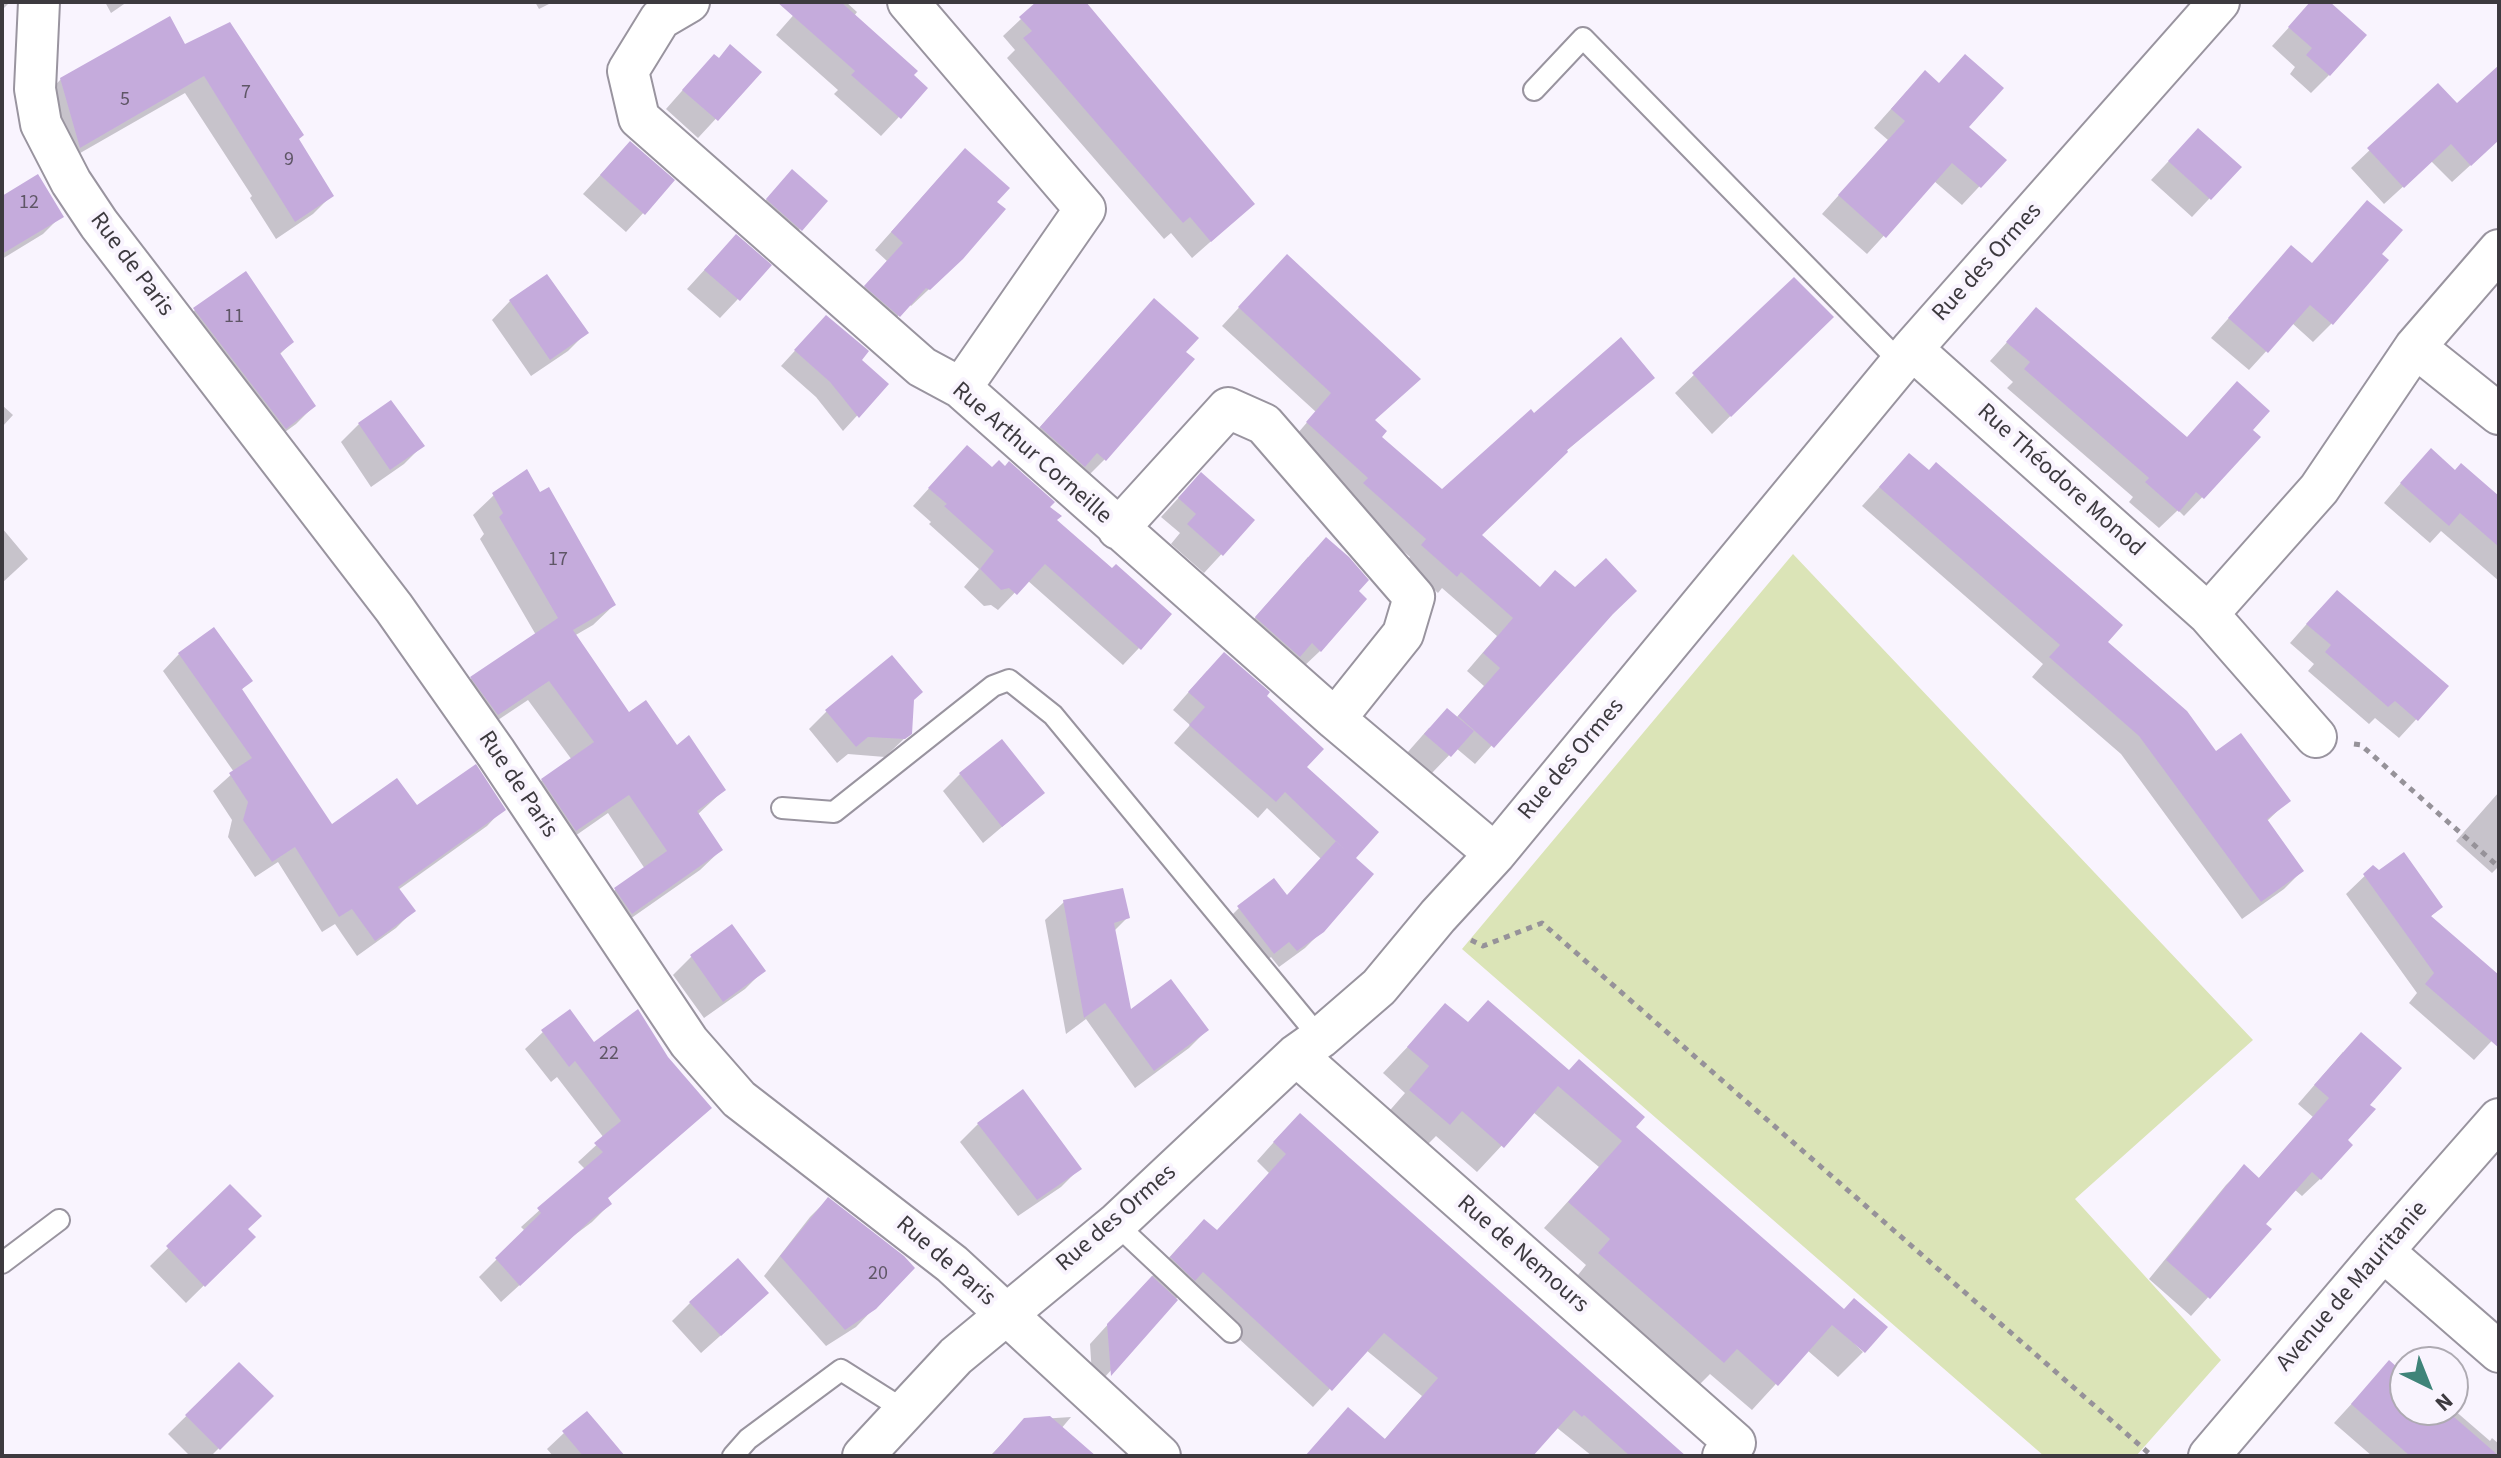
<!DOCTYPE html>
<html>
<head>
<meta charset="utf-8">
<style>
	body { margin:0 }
	#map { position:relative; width:2501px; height:1458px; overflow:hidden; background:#f9f4fe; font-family:"Source Sans 3",sans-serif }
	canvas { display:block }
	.frame { position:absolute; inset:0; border:4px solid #3d3a3f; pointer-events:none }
	.north { position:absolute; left:2389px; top:1346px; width:80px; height:80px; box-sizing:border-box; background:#f9f4fe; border:2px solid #aeaab2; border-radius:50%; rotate:137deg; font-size:22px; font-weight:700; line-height:32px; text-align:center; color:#3d3a3f }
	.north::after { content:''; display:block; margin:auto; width:28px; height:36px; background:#3f8479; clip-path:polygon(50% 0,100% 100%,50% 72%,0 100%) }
</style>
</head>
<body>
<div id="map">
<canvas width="2501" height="1458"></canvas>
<div class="frame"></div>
<div class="north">N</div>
</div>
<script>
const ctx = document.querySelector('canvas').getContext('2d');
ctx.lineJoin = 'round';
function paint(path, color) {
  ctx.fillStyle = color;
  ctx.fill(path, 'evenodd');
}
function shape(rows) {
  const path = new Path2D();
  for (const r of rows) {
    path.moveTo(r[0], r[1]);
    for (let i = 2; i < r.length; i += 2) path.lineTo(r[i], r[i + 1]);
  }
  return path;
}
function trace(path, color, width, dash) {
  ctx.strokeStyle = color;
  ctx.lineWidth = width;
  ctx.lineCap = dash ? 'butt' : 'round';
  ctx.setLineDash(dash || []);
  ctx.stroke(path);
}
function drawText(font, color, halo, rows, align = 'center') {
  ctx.font = font + ' "Source Sans 3",sans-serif';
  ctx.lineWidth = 8;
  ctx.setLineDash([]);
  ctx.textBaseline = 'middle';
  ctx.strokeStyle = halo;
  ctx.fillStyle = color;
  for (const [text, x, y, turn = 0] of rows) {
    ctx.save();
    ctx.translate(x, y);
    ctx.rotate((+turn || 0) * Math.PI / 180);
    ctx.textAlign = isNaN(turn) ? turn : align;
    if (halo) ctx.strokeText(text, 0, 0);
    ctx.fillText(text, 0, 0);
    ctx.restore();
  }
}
paint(shape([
	[1793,554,2253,1040,2075,1199,2221,1360,2136,1456,2044,1456,1462,949]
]), '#dbe4b7');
paint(shape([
	[2,2,10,2,2,10],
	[105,2,127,2,111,13],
	[535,2,553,2,539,9],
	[805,2,846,2,857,12,854,16,926,88,881,136,834,94,838,90,776,35],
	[1039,2,1083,2,1234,221,1192,258,1171,233,1164,239,1007,58,1015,50,1003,36],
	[2312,2,2327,2,2329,75,2311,93,2290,74,2295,67,2272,46],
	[184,47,297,139,331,196,313,214,276,239,250,198,252,196,185,93,61,164,43,98,61,79],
	[2499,68,2499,139,2452,182,2431,161,2384,204,2351,168,2438,85,2457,106],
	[759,72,698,138,666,109,696,75],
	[1938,85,1967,127,2004,160,1962,205,1934,181,1867,254,1822,214,1888,140,1874,128,1907,91],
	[2180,149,2239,167,2192,217,2151,180],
	[613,161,672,181,626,232,583,194],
	[948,168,994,202,943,276,911,306,909,304,882,333,849,304,887,261,875,250],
	[792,172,800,229,782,247,749,218],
	[2,199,61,216,43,234,2,259],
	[2291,248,2311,265,2379,254,2331,324,2313,342,2292,323,2249,370,2211,338],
	[718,255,769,266,720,318,687,289],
	[1270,274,1373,421,1379,437,1442,491,1534,415,1652,377,1565,452,1479,536,1539,589,1605,619,1475,764,1456,748,1431,774,1407,753,1429,728,1456,718,1484,686,1467,671,1497,636,1442,588,1438,593,1405,563,1410,557,1348,502,1291,441,1316,412,1222,326],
	[1794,279,1831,317,1712,434,1675,393],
	[510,301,586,333,568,351,531,376,492,320],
	[195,310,292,342,279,355,314,406,296,424,267,445,177,327],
	[2036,310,2186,439,2237,383,2250,430,2238,460,2184,516,2178,510,2159,528,2129,502,2133,497,2007,388,2013,382,1990,361],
	[1137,318,1192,359,1104,460,1087,477,1023,446],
	[812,332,859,360,886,384,843,431,816,397,781,366],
	[390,402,422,446,404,464,371,487,341,442,359,424],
	[2,405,13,415,2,427],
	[950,465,992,470,1048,507,1054,521,1112,571,1139,648,1123,665,1027,580,998,610,991,605,984,606,964,587,979,569,929,524,931,522,913,506],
	[2413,469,2454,472,2499,499,2499,581,2441,531,2430,543,2384,503],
	[1891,474,2105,642,2216,754,2288,801,2266,822,2302,871,2284,889,2242,919,2121,754,2032,677,2043,664,1862,506],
	[1183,493,1252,521,1204,573,1171,544,1180,533,1161,517],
	[494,495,614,605,593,625,574,636,628,715,677,747,724,790,697,815,721,850,700,870,610,933,595,910,615,890,645,869,608,813,555,850,522,801,542,780,572,760,528,700,477,734,451,699,472,678,536,635,480,539,484,534,473,515],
	[2,528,28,559,2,583],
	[1308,557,1320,651,1302,668,1239,636],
	[2319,610,2446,687,2399,738,2375,718,2369,724,2308,671,2314,664,2290,643],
	[179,654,250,681,241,690,331,827,417,808,503,809,487,826,398,890,413,911,396,928,357,956,335,924,322,932,278,862,255,877,228,837,232,820,213,791,234,772,163,671],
	[1207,671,1264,696,1353,859,1323,930,1305,948,1279,967,1271,957,1256,970,1222,925,1239,908,1286,897,1321,859,1267,808,1258,818,1174,743,1190,725,1173,710],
	[827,711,910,733,885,757,848,754,837,763,809,729],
	[960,774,1042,793,983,843,943,791],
	[2499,792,2499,866,2492,873,2456,841],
	[2373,868,2441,907,2430,917,2499,977,2499,1033,2474,1060,2409,1003,2417,993,2346,894],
	[1064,902,1128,917,1114,931,1130,1012,1207,1030,1189,1048,1135,1088,1086,1019,1066,1034,1045,920],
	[732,927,763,971,745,989,704,1018,673,975,691,957],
	[1446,1006,1467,1024,1633,1127,1863,1352,1838,1377,1807,1350,1752,1410,1710,1374,1697,1387,1574,1280,1586,1265,1544,1228,1599,1167,1533,1112,1477,1172,1436,1136,1423,1149,1385,1116,1405,1093,1383,1073],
	[543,1032,593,1045,667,1058,709,1108,606,1199,610,1204,592,1222,572,1237,501,1302,479,1277,525,1231,521,1227,585,1169,578,1162,604,1138,557,1077,551,1082,525,1049],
	[2343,1052,2368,1105,2320,1179,2302,1196,2294,1189,2263,1224,2269,1230,2191,1316,2149,1279,2226,1185,2244,1167,2258,1179,2313,1117,2298,1104],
	[978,1124,1079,1169,1061,1187,1018,1216,960,1142],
	[1282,1133,1671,1456,1592,1456,1556,1427,1530,1456,1306,1456,1384,1440,1422,1396,1366,1350,1313,1407,1185,1289,1093,1390,1090,1344,1186,1239,1216,1232,1269,1173,1257,1161],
	[230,1187,246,1229,253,1237,186,1303,150,1266],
	[828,1199,913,1268,856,1327,826,1346,764,1276,810,1217],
	[690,1303,748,1311,701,1353,672,1321],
	[2389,1363,2405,1377,2405,1410,2453,1409,2490,1441,2492,1438,2499,1444,2499,1456,2372,1456,2334,1423],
	[239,1364,271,1396,211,1456,190,1456,168,1434],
	[1071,1417,1038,1456,990,1456,1025,1420],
	[564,1433,623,1456,553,1456,547,1449]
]), '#0003');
paint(shape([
	[777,2,841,2,918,71,914,75,928,88,901,119,851,75,855,71],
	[1036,2,1086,2,1255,204,1211,242,1190,217,1183,223,1023,38,1032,31,1019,17],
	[2310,2,2330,2,2367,35,2330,76,2306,55,2312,48,2288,27],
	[170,16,185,44,230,22,304,135,299,139,334,196,295,222,204,76,80,148,60,78],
	[730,44,762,72,718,121,682,90,714,54,719,58],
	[1965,54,2004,88,1969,127,2007,160,1981,188,1952,163,1886,238,1838,195,1905,121,1891,109,1925,70,1939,83],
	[2499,65,2499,140,2471,166,2451,144,2404,188,2367,148,2438,83,2457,103],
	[2198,128,2242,167,2211,200,2168,161],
	[630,141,675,180,645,215,600,175],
	[965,148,1010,188,997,202,1006,209,963,259,930,290,926,288,900,317,864,286,903,243,891,232],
	[792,169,828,201,802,231,766,199],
	[38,174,64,217,2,254,2,196],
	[2367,200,2403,230,2382,254,2389,260,2333,325,2310,305,2268,353,2228,318,2291,245,2312,263],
	[736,234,772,265,740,301,704,270],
	[1287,254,1421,379,1375,420,1387,431,1382,437,1442,489,1531,409,1534,413,1621,337,1655,378,1567,450,1568,452,1482,535,1540,587,1555,570,1575,587,1606,558,1637,591,1613,614,1494,748,1458,716,1500,668,1483,653,1513,618,1461,572,1457,577,1421,545,1426,539,1363,483,1368,478,1306,422,1331,393,1238,307],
	[246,271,294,342,280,353,316,406,286,429,193,308],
	[547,274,589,333,550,360,509,300],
	[1794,277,1834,317,1731,417,1692,373],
	[1154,298,1199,338,1186,352,1195,359,1106,461,1097,453,1085,467,1040,427],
	[2036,307,2187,437,2237,381,2270,411,2253,430,2261,437,2204,499,2196,492,2179,512,2145,482,2149,478,2024,369,2030,362,2006,342],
	[826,315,869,351,862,360,889,384,859,418,830,382,794,350],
	[391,400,425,446,390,470,358,423],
	[967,445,992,467,999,460,1005,466,1009,461,1055,502,1050,507,1062,516,1057,520,1112,568,1116,564,1172,614,1141,650,1045,564,1017,595,1009,588,1001,590,980,569,994,551,944,506,947,504,928,488],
	[2431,448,2455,470,2461,463,2499,496,2499,547,2460,513,2449,526,2400,483],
	[1909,453,1929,470,1936,462,2123,625,2108,642,2187,711,2216,751,2241,733,2291,801,2267,819,2304,871,2261,902,2139,736,2049,657,2060,645,1879,487],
	[527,469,540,492,549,487,616,605,573,630,629,712,646,700,677,745,689,735,726,790,697,811,723,850,632,914,614,888,667,851,629,795,576,831,541,779,594,742,549,681,498,715,470,677,558,618,499,517,503,513,492,493],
	[1201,472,1255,520,1223,556,1187,524,1196,514,1178,498],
	[1326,537,1349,557,1369,580,1359,591,1367,599,1321,652,1312,643,1300,657,1255,617],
	[2337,590,2449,686,2418,721,2395,701,2388,707,2325,652,2331,645,2306,624],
	[214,627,253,681,242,689,332,824,397,778,417,805,476,764,506,810,398,887,416,911,375,941,352,909,339,917,295,847,272,862,243,820,248,802,229,773,252,758,178,653],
	[1224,652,1270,692,1267,696,1324,749,1307,767,1379,832,1356,858,1374,874,1324,932,1297,951,1289,942,1274,954,1237,906,1274,878,1287,895,1336,841,1344,849,1285,792,1276,802,1189,725,1205,707,1188,692],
	[892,655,923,692,914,700,912,734,905,739,868,737,856,747,825,710],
	[1447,708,1474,731,1451,757,1424,734],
	[1002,739,1045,793,1002,827,959,773],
	[2404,852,2443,907,2431,916,2499,975,2499,1048,2425,984,2434,973,2363,874,2373,865,2379,870],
	[1123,888,1130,918,1114,923,1131,1009,1171,979,1209,1030,1154,1071,1105,1003,1084,1018,1063,900],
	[732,924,766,971,723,1002,690,955],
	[1488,1000,1569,1070,1579,1059,1645,1117,1636,1127,1844,1309,1854,1298,1888,1327,1865,1353,1832,1325,1778,1386,1737,1349,1724,1363,1598,1253,1610,1239,1568,1202,1622,1141,1558,1086,1504,1148,1462,1111,1450,1125,1409,1090,1429,1066,1407,1047,1445,1003,1468,1022],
	[570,1009,594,1042,638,1009,668,1057,712,1108,608,1198,612,1204,592,1219,520,1286,495,1258,541,1213,537,1208,603,1152,594,1143,621,1121,575,1061,569,1067,541,1030],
	[2361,1032,2402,1068,2370,1105,2376,1109,2348,1140,2353,1145,2321,1180,2312,1172,2266,1224,2272,1229,2210,1299,2166,1260,2244,1164,2259,1178,2329,1098,2314,1085],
	[1023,1089,1082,1169,1037,1200,977,1123],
	[1300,1113,1350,1158,1686,1456,1630,1456,1584,1415,1582,1417,1574,1410,1533,1456,1305,1456,1348,1407,1385,1439,1438,1378,1384,1333,1332,1391,1203,1272,1195,1281,1170,1257,1204,1219,1217,1230,1239,1206,1286,1154,1273,1142],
	[230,1184,262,1216,248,1229,256,1237,205,1287,166,1246],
	[828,1197,904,1256,915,1268,876,1309,845,1330,780,1256],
	[738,1258,769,1293,721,1336,689,1302],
	[1152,1276,1178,1300,1111,1376,1107,1324],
	[2389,1360,2405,1374,2405,1410,2446,1410,2499,1456,2410,1456,2351,1404],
	[239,1362,274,1396,220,1450,185,1415],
	[587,1411,599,1425,625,1456,583,1456,562,1431],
	[1050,1416,1096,1456,991,1456,1024,1418]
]), '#c5abdc');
const service = shape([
	[1534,90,1583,38,1901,363],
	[782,808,834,812,993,686,1009,680,1053,715,1320,1038],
	[1116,1224,1231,1332],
	[2,1263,59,1220],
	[733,1456,748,1439,841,1370,890,1401,904,1414]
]);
const minor = shape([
	[39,2,35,89,41,124,71,182,99,224,394,608,496,753,689,1042,739,1099,952,1264,1160,1456],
	[689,2,660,19,628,71,639,118,922,367,961,388,1335,719,1495,854],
	[908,2,1085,209,961,388],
	[2415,347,2499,414],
	[1912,349,2208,614,2316,737],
	[1118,529,1228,408,1264,424,1414,597,1403,634,1335,719],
	[2208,614,2319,489,2415,347,2499,250],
	[1296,1055,1735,1443,1723,1456],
	[2383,1251,2499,1352],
	[863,1456,956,1356,1116,1224,1296,1055,1320,1038,1379,987,1438,916,1495,854,1912,349,2219,2],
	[2209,1456,2383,1251,2499,1119]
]);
trace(service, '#99949f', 24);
trace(minor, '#99949f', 44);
trace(shape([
	[2354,744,2361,745,2499,867],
	[1471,940,1483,946,1542,923,2152,1456]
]), '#969299', 5, [6, 6]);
trace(service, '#fff', 20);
trace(minor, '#fff', 40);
drawText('20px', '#5f5666', null, [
	["7",246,94],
	["5",125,101],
	["9",289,161],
	["12",29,204],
	["11",234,318],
	["17",558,561],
	["22",609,1055],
	["20",878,1275]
]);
drawText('24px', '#3d3a3f', '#f9f4fe', [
	["Rue des Ormes",1988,263,-48],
	["Rue de Paris",131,265,53],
	["Rue Arthur Corneille",1031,454,41],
	["Rue Théodore Monod",2060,481,42],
	["Rue des Ormes",1572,760,-50],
	["Rue de Paris",517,785,56],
	["Rue des Ormes",1117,1219,-41],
	["Rue de Nemours",1522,1255,41],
	["Rue de Paris",945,1262,41],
	["Avenue de Mauritanie",2353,1287,-49]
]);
</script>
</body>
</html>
